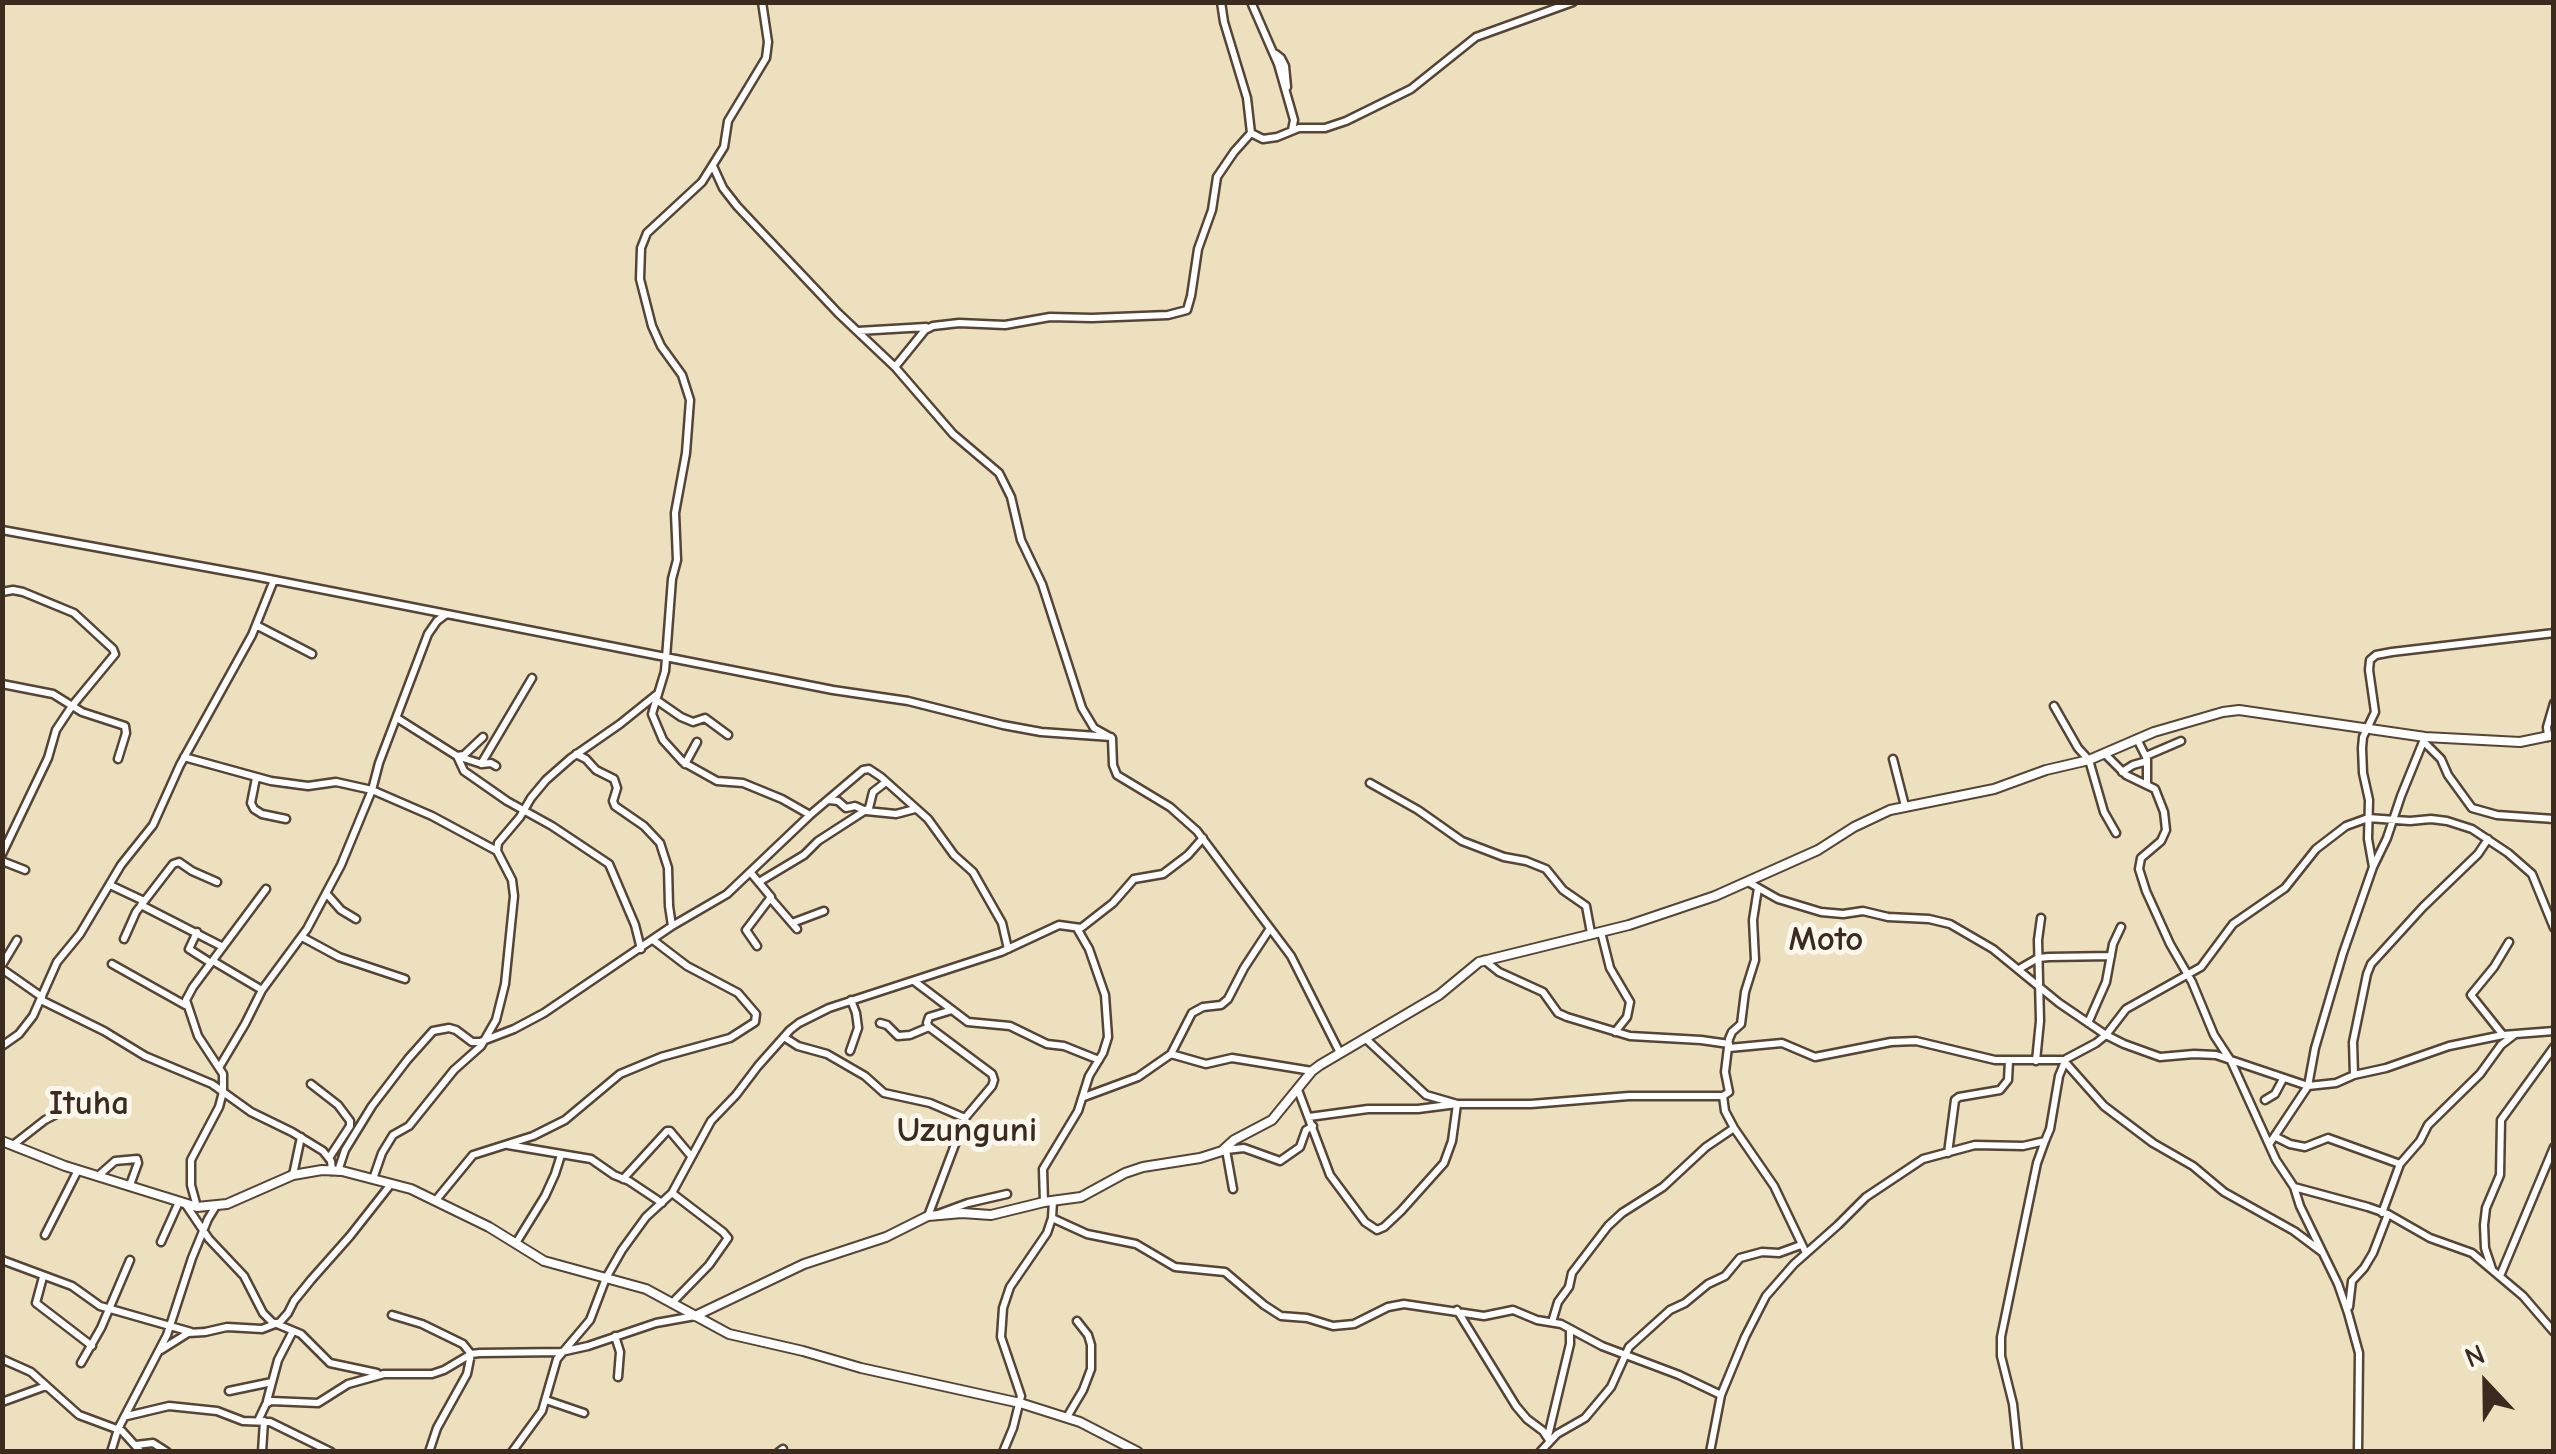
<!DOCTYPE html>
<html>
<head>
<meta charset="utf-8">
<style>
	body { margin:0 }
	#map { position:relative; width:2556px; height:1454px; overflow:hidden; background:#ede0be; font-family:"Comic Neue",sans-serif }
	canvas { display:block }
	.frame { position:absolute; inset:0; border:5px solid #3b2a1e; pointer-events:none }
	.north { position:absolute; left:2436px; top:1334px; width:100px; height:100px; -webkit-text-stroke:8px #fbf7ec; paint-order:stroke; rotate:338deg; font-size:28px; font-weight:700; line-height:40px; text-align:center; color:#3b2a1e }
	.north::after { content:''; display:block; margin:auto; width:35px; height:45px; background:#3b2a1e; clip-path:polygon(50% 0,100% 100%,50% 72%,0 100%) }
</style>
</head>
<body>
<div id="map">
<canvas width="2556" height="1454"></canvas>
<div class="frame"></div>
<div class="north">N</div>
</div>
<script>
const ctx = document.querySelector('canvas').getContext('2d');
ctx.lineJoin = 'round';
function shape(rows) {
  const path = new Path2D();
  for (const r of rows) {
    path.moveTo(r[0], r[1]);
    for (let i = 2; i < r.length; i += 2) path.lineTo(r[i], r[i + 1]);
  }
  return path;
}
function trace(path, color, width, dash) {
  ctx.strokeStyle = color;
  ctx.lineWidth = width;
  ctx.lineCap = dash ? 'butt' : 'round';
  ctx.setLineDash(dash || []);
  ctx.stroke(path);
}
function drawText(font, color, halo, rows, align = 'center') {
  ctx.font = font + ' "Comic Neue",sans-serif';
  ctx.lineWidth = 10;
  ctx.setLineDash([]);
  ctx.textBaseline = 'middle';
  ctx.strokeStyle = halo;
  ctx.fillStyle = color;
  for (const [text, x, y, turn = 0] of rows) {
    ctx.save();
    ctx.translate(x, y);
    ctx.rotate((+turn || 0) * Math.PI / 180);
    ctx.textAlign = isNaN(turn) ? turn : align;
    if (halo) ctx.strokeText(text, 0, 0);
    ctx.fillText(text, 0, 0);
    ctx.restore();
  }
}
const minor = shape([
	[762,2,768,42,766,58,728,121,724,147,702,182,647,233,641,248,640,279,652,326,661,346,682,375,690,400,686,453,675,513,677,560,672,579,665,671,652,714,663,740,683,762,717,781,743,783,782,799,810,815],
	[1221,2,1224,22,1247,98,1251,133,1263,139,1277,137,1299,128,1325,128,1346,121,1411,89,1476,37,1573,2],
	[1251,2,1278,64,1294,120,1292,130],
	[1276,54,1281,58,1285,66,1287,87],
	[713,166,723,188,737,206,838,313,895,367,953,434,999,473,1011,497,1021,540,1042,584,1082,708,1094,728,1112,738,1113,765,1117,775,1170,807,1197,831,1291,956,1340,1053],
	[858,331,926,327],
	[895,367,925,330,933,326,959,323,1005,325,1050,317,1092,318,1168,315,1187,310,1191,296,1198,249,1212,210,1217,177,1234,152,1251,133],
	[2,530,254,576,833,690,908,701,1003,725,1041,732,1111,737],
	[2,592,13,590,23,592,74,613,113,649,115,654,72,706,56,730,48,758,2,854],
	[256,625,312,654],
	[2,684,53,694,82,712,125,726,126,733,118,759],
	[655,699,681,717,693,722,705,718,728,735],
	[2054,706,2078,748,2089,760,2104,812,2116,833],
	[397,718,457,756,464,755,483,737],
	[2548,737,2547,727,2554,703],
	[2137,739,2147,759,2147,784],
	[2424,742,2441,759,2448,775,2472,808,2497,815,2554,819],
	[576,754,586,759,596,770,614,779,617,788,613,801,615,806,644,826,660,843,668,868,669,906,672,926],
	[2105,754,2126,775,2155,789,2164,812,2166,830,2161,841,2141,858,2139,869,2146,891,2170,944,2192,982,2214,1035,2231,1061,2276,1160,2294,1187,2300,1206,2338,1284,2348,1313,2359,1353,2358,1452],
	[457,756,464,771,507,801,552,826,609,864,635,925,641,949],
	[2146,756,2181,741],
	[184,757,271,781,308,786,336,782,372,790,432,816,497,851],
	[460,757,482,764,491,763,496,766],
	[1893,759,1905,806],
	[481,764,532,678],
	[685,764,697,742],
	[2122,772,2133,765,2147,761],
	[256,778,251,803,254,809,262,814,286,819],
	[1370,783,1418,810,1462,841,1504,857,1526,861,1546,869,1563,890,1586,906,1591,933],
	[829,800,838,801,846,808,855,806,866,811,896,814,915,809],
	[2,861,25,870],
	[2373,867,2368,839,2369,800,2363,773,2362,748,2363,737,2375,712,2369,670,2370,660,2376,655,2392,652,2554,633],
	[751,873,771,897,746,930,757,946],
	[759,882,804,855,818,841,869,808,873,792,886,782],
	[1748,882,1778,899,1821,912,1843,914,1863,911,1888,917,1929,919,1950,924,1993,949,2059,1003,2106,1035,2124,1044,2160,1057,2194,1054,2216,1055,2308,1086,2336,1083,2354,1075,2386,1068,2449,1046,2503,1035,2554,1031],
	[110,885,144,901],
	[1758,888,1753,920,1755,960,1745,992,1741,1024,1732,1032,1729,1039,1725,1072,1729,1092,1723,1096,1725,1111,1734,1128,1774,1186,1806,1253],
	[326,893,341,910,356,919],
	[771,899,797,929],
	[141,905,223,947],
	[792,923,824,911],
	[197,932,189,949,211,963],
	[1601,932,1610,968,1630,1002,1627,1017,1615,1032],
	[302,937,339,957,405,979],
	[124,939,136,912,173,864,179,862,192,871,217,882],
	[1484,960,1499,972,1543,992,1558,1013,1567,1017,1630,1036,1701,1040,1729,1044],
	[213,961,262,990],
	[112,964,185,1005],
	[2,965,17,940],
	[2,969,42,997],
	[2019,969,2038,958,2049,957,2111,956],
	[914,981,968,1022,1010,1026,1047,1044,1064,1046,1099,1060],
	[41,1000,104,1031,145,1056,212,1084,251,1112,292,1132,323,1151,331,1161,332,1171],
	[880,1023,887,1025,898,1036,910,1035,929,1027],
	[2088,1023,2106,982,2113,944,2121,927],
	[2503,1035,2471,995,2494,967,2509,942],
	[784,1037,798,1046,827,1054,865,1076,884,1093,930,1103,965,1118],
	[1366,1039,1426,1095,1457,1104,1531,1104,1629,1096,1723,1096],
	[2,1046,19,1034,33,1016,57,962,80,934,121,865,153,825,180,765,252,635,274,580],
	[1729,1048,1782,1043,1815,1057,1891,1042,1916,1041,1995,1060,2065,1060],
	[850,1051,858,1028,856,1013,851,1000],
	[1171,1054,1192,1013,1203,1007,1221,1005,1228,999,1244,968,1269,930],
	[2036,1061,2040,1021,2038,940,2041,918],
	[2065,1062,2104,1106,2153,1143,2193,1166,2224,1192,2294,1231,2322,1252],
	[220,1066,245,1024,262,990,307,929,341,865,372,790,379,763,428,634,437,621,445,615],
	[2354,1075,2353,1042,2367,974,2371,964,2423,907,2478,854,2488,839],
	[311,1084,338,1105,350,1121,350,1126,329,1158],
	[1298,1090,1330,1175,1365,1222,1377,1230,1384,1227,1401,1211,1444,1163,1452,1141,1457,1104,1418,1109,1368,1109,1309,1117],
	[1084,1097,1138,1077,1171,1054,1206,1064,1232,1058,1312,1071],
	[2265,1100,2275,1094,2283,1079],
	[2276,1137,2290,1144,2305,1147,2328,1138,2400,1164],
	[2270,1143,2308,1086,2315,1048,2343,953,2373,867,2387,838,2401,796,2425,737],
	[13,1145,45,1120,85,1099],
	[508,1145,591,1159,614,1175,629,1181,662,1203],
	[1226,1150,1244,1148,1280,1161,1300,1147,1306,1130,1313,1126],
	[1226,1150,1233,1189],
	[1948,1153,1955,1100,1959,1097,2000,1090,2008,1080,2009,1061],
	[338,1171,345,1150,372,1106,408,1059,433,1031,449,1028,456,1030,472,1042,480,1042,514,1029,544,1013,672,926,727,894,810,815,863,770,869,769,881,777,928,819,954,855,973,872,1002,923,1008,949],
	[293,1175,301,1137],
	[98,1176,115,1161,137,1159,138,1163,130,1185],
	[373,1179,382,1153,393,1135,409,1126,454,1070,481,1046,496,1020,505,984,514,896,512,880,497,851,498,843,520,817,531,798,546,780,571,758,620,724,656,695],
	[623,1179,667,1131,670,1131,691,1156],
	[2294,1187,2368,1207,2388,1214,2430,1238,2472,1253,2523,1296,2554,1332],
	[436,1200,473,1155,533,1136,565,1120,620,1074,661,1057,730,1038,755,1022,756,1014,738,993,687,966,653,940],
	[1044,1202,1043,1169,1078,1111,1089,1076,1103,1053,1108,1037,1105,995,1089,949,1078,930],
	[186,1205,209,1239,244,1276,263,1313,272,1322,301,1334,330,1363,377,1373],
	[197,1207,191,1185,191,1160,219,1107,223,1092,223,1074,198,1036,186,1000,193,987,266,889],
	[2382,1213,2400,1164,2420,1141,2428,1125,2480,1074,2501,1045,2514,1035],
	[938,1214,968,1203,1007,1194],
	[928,1216,965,1118,992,1086,994,1080,992,1074,929,1027,927,1023,929,1017,952,1010],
	[1052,1218,1087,1234,1136,1244,1175,1267,1225,1272,1264,1305,1281,1316,1307,1318,1333,1326,1354,1324,1388,1307,1404,1304,1484,1316,1513,1310,1537,1320,1561,1324,1602,1346,1679,1375,1721,1395],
	[45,1235,78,1170],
	[161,1242,179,1202],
	[516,1243,545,1196,555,1174,561,1155],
	[2,1260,72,1286,100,1306,191,1332],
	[2492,1269,2485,1248,2484,1225,2486,1208,2500,1175,2501,1120,2554,1047],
	[2500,1276,2554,1147],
	[43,1277,36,1303,92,1346],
	[672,1303,709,1265,728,1238,723,1232,672,1193],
	[2349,1307,2352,1281,2364,1268,2373,1253,2388,1214],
	[1457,1310,1516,1406,1527,1419,1543,1431,1549,1440],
	[392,1315,422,1324,463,1344,471,1354,467,1374,437,1428,429,1452],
	[1552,1322,1558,1302,1569,1287,1572,1273,1608,1226,1622,1213,1663,1187,1706,1147,1734,1128],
	[615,1336,620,1352,618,1377],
	[161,1350,188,1333,205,1332,227,1327,262,1329,280,1322,288,1313,294,1301,311,1280,350,1236,391,1184],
	[2,1359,31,1372,79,1415,122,1431,141,1452],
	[81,1363,101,1328,130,1260],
	[229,1391,272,1382],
	[546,1400,584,1413],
	[267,1401,278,1360,293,1331],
	[2,1402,46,1386],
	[127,1416,169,1406,217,1411,243,1421,270,1422,331,1452],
	[1067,1417,1083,1390,1091,1369,1091,1345,1088,1335,1077,1321],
	[258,1421,266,1404,271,1401,318,1403,348,1384,384,1374,432,1374,444,1370,471,1354,480,1353,561,1352,588,1346,656,1323,695,1316],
	[1548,1436,1570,1344,1570,1329],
	[136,1445,153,1443,167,1452],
	[111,1452,118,1429,167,1335,192,1258,208,1219,216,1206],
	[262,1452,264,1421],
	[512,1452,542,1411,557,1359,590,1320,606,1278,622,1250,646,1217,672,1193,711,1121,736,1095,758,1066,790,1030,799,1023,829,1008,1001,952,1059,925,1081,928,1113,903,1134,879,1163,874,1188,855,1203,838],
	[779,1452,783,1449],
	[1003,1452,1013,1428,1021,1396,1001,1337,1003,1308,1010,1287,1047,1233,1052,1218,1053,1201],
	[1540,1452,1557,1434,1585,1418,1611,1387,1629,1347,1670,1310,1685,1303,1708,1284,1725,1276,1740,1258,1762,1252,1779,1253,1801,1245],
	[1710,1452,1721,1395,1745,1337,1766,1296,1794,1264,1838,1225,1866,1197,1923,1159,1975,1145,2023,1146,2045,1141,2050,1129,2059,1076,2066,1059,2096,1043,2106,1035,2126,1009,2201,967,2233,924,2285,888,2316,849,2346,826,2368,818,2410,821,2431,819,2447,821,2472,829,2508,853,2532,874,2554,928],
	[2018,1452,2013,1404,2001,1356,2001,1337,2037,1163,2045,1141]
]);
const tertiary = shape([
	[2,1141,65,1166,197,1207,227,1204,293,1175,322,1170,342,1171,411,1189,489,1227,544,1261,646,1289,729,1334,803,1351,861,1368,1020,1403,1080,1422,1138,1452],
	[695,1316,804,1264,886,1237,928,1216,962,1213,991,1215,1044,1202,1081,1197,1125,1173,1143,1167,1200,1158,1222,1151,1234,1140,1272,1120,1312,1071,1320,1065,1439,995,1479,962,1629,925,1715,896,1818,850,1854,827,1890,810,1994,789,2046,770,2089,760,2154,732,2223,712,2239,710,2425,737,2520,742,2554,735]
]);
trace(minor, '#564536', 11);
trace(tertiary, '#564536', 12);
trace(minor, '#fff', 6);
trace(tertiary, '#fff', 8);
drawText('bold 35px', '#3b2a1e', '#fbf7ec', [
	["Moto",1826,940],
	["Ituha",89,1104],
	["Uzunguni",967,1131]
]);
</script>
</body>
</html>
